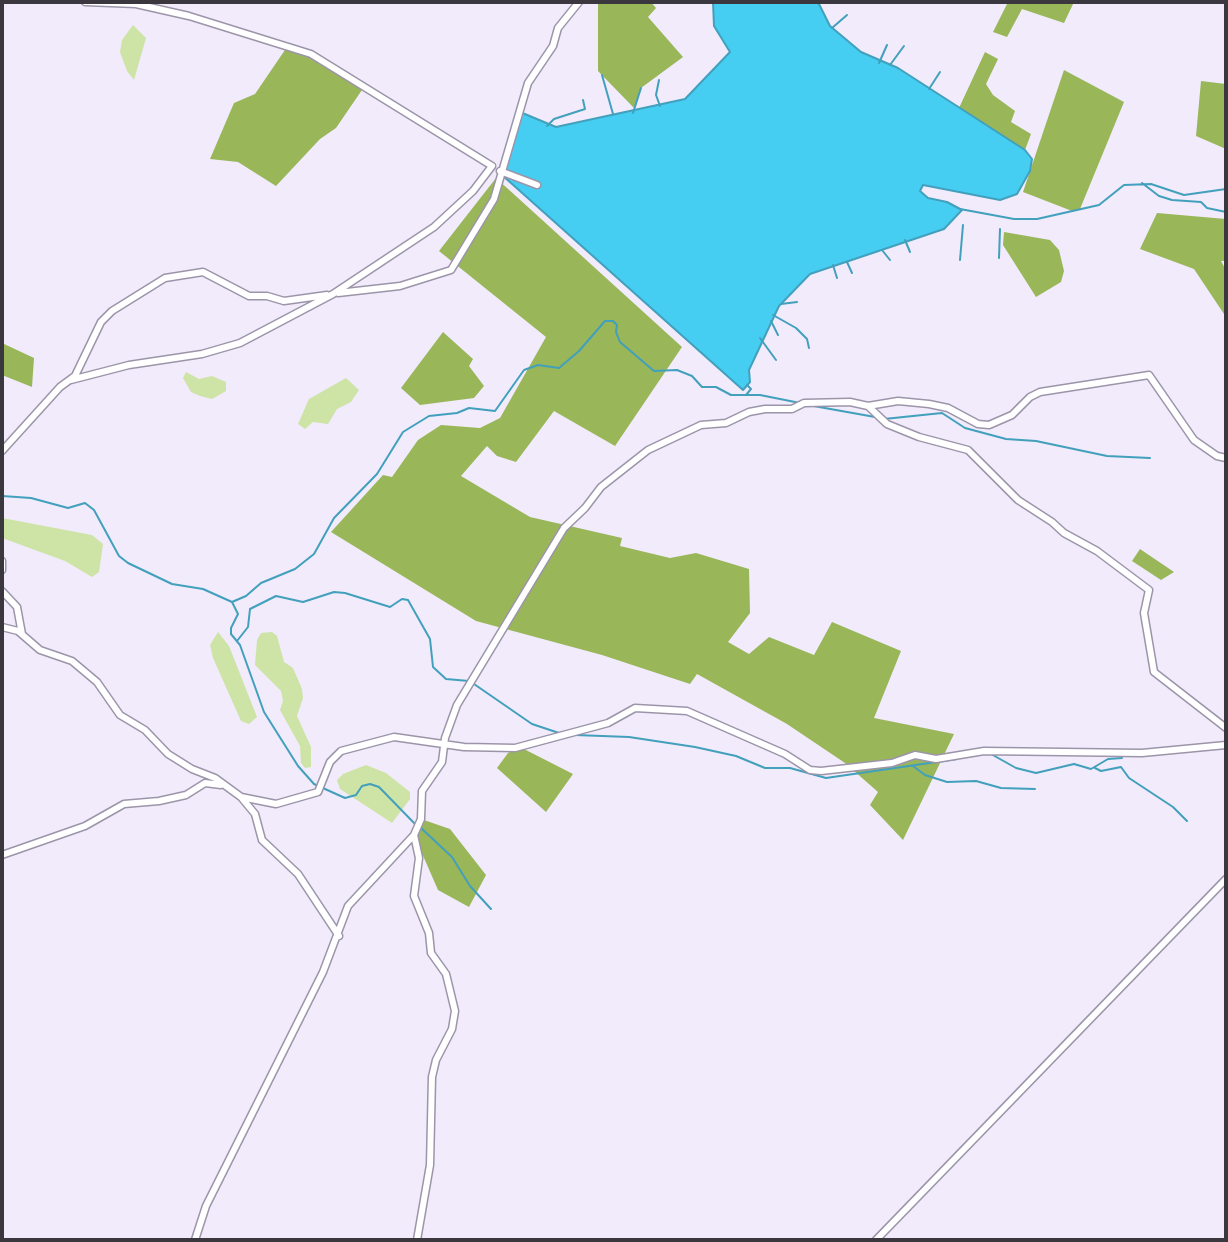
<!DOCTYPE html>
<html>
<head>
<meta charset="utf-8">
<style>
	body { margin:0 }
	#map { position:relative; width:1228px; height:1242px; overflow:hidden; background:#f1ebfc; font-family:"DM Sans",sans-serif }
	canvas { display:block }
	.frame { position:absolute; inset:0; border:4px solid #3a373f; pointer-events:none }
</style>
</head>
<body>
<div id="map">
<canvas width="1228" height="1242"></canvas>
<div class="frame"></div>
</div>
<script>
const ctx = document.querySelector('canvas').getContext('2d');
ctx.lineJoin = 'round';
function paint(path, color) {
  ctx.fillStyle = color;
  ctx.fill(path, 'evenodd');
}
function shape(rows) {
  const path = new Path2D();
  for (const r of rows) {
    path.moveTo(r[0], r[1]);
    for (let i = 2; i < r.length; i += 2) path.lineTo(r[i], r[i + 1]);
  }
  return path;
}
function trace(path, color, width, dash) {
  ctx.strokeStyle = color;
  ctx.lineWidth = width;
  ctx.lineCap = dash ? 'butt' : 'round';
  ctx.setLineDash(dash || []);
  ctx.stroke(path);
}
paint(shape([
	[133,25,146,38,134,80,127,71,120,52,122,40],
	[186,372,199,379,212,376,226,382,226,391,212,399,200,396,191,392,183,378],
	[346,378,359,390,351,402,337,409,328,424,313,422,305,429,298,424,309,399],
	[2,518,92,535,103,544,99,572,92,577,65,561,2,538],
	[218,632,229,646,257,717,249,724,241,721,213,658,210,645],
	[272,632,277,636,284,662,293,668,302,689,303,698,297,716,311,747,311,767,305,768,301,763,300,746,280,710,283,701,281,691,255,665,257,640,261,633],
	[366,765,386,773,410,792,410,799,392,823,340,789,337,780,343,774]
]), '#cee3a6');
paint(shape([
	[598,2,651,2,656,8,648,17,683,57,641,88,634,108,598,71],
	[1008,2,1074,2,1064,23,1022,9,1007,37,993,32],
	[287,47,311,54,364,87,336,128,320,139,276,186,238,162,210,159,234,103,255,94],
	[985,52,998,59,986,84,993,95,1015,111,1011,122,1031,134,1025,150,959,108],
	[1064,70,1124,102,1080,209,1072,211,1023,192],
	[1201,81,1226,84,1226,149,1196,136],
	[496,178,682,347,615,446,554,411,516,462,497,456,487,446,461,476,530,517,622,538,620,546,670,558,696,553,749,569,750,613,728,642,749,654,769,637,814,655,832,622,901,651,874,718,954,734,903,840,870,805,878,792,845,763,787,724,697,674,690,684,602,655,476,621,331,532,383,475,392,477,418,440,441,425,480,428,500,418,546,337,439,251],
	[1157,213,1226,219,1226,261,1221,261,1226,270,1226,317,1194,269,1140,249],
	[1004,232,1050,240,1059,250,1064,271,1061,282,1036,297,1003,245],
	[443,332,473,359,469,366,484,386,474,398,420,405,401,388],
	[2,343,34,358,32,387,2,375],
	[1140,549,1174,572,1161,580,1132,561],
	[520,747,573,774,546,812,497,768,508,753],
	[421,819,450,829,486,875,469,907,438,890,414,835]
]), '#99b659');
const water = shape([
	[713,2,818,2,830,26,861,52,898,68,1025,150,1032,159,1030,171,1017,194,1000,200,923,185,920,191,928,198,947,202,962,210,944,229,810,274,779,306,749,370,750,382,743,390,502,175,520,112,556,127,685,99,730,52,714,26,713,2]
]);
paint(water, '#45cdf2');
trace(water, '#42a0bc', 2);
trace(shape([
	[832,28,847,15],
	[879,63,887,45],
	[890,65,904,46],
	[602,75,613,114],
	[659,80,656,95,660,106],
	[929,89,940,72],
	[633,113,641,88],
	[547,126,554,119,585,109,583,100],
	[1142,183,1159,196,1172,200,1201,202,1207,208,1226,212],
	[960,209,1014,219,1037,219,1099,205,1124,185,1151,184,1184,195,1226,189],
	[905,240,910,252],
	[882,250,890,260],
	[999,258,1000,229],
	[960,260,963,225],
	[847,262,852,273],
	[833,265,837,278],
	[781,304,797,302],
	[773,315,796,328,807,339,809,348],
	[771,321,778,335],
	[760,338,776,360],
	[746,395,751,389,747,385],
	[808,405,875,417],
	[884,419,942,413,965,428,1006,439,1036,441,1107,456,1150,458],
	[2,496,31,498,68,508,85,503,94,510,119,556,128,563,172,584,203,589,232,602,238,614,231,628,231,634,240,645,264,712,298,766,314,784,345,798,356,795,362,786,370,784,379,787,416,825],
	[232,602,246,596,261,583,295,569,314,554,334,518,377,474,403,432,429,416,457,413,469,408,495,411,524,370,538,365,559,368,579,351,605,321,613,321,617,325,616,332,620,342,654,371,677,370,692,376,702,387,716,387,731,395,760,395,800,403],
	[237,641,248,627,250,609,276,596,303,602,334,592,345,593,390,607,402,599,408,600,430,639,433,667,446,679,469,681],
	[474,684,532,724,559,733],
	[575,735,629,737,695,747,736,756,765,768,790,768,826,778,957,759],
	[983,754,991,754,1016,768,1036,773,1074,764,1091,769,1108,759,1122,758],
	[913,766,925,775,947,782,976,781,1001,788,1035,789],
	[1095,768,1101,771,1121,767,1129,778,1173,807,1187,821],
	[421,828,452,857,470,886,491,909]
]), '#42a0bc', 2);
const minor = shape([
	[500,171,537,185],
	[338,293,400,286,451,270,494,199,528,83,553,46,558,28,579,2],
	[71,380,129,365,202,354,240,343,333,294,434,227,473,191,492,166,311,54,189,16,136,4,85,2],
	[868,406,887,424,919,437,968,450,1018,500,1052,522,1064,533,1097,551,1149,590,1144,613,1154,672,1226,728],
	[2,451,60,387,75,376,101,322,112,311,165,278,203,272,249,296,267,296,284,301,327,295],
	[2,561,2,570],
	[2,591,17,607,22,634],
	[2,627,18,631,40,650,72,661,97,682,120,715,145,730,168,754,192,769,215,778,241,797,255,814,262,840,298,874,339,936],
	[241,797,276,804,318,792,330,762,341,751,394,737,464,747,515,748,608,723,635,708,687,711,785,754,810,770,821,771,892,763,915,755,936,759,984,751,1142,753,1226,745],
	[414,835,419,858,414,896,429,933,431,953,446,974,455,1011,452,1029,436,1060,432,1077,430,1165,417,1240],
	[2,855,85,826,124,804,159,801,186,795,205,783,221,785],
	[195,1240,206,1206,323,972,348,906,414,835,421,819,422,791,442,762,445,738,457,705,564,528,585,508,601,487,648,450,701,425,726,423,749,412,765,409,792,409,804,403,850,402,868,406,898,401,929,404,948,408,978,424,989,425,1012,415,1030,397,1040,392,1149,375,1194,440,1217,456,1226,458],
	[876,1240,1226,879]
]);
trace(minor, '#9c95a9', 9);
trace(minor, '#fff', 6);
</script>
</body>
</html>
